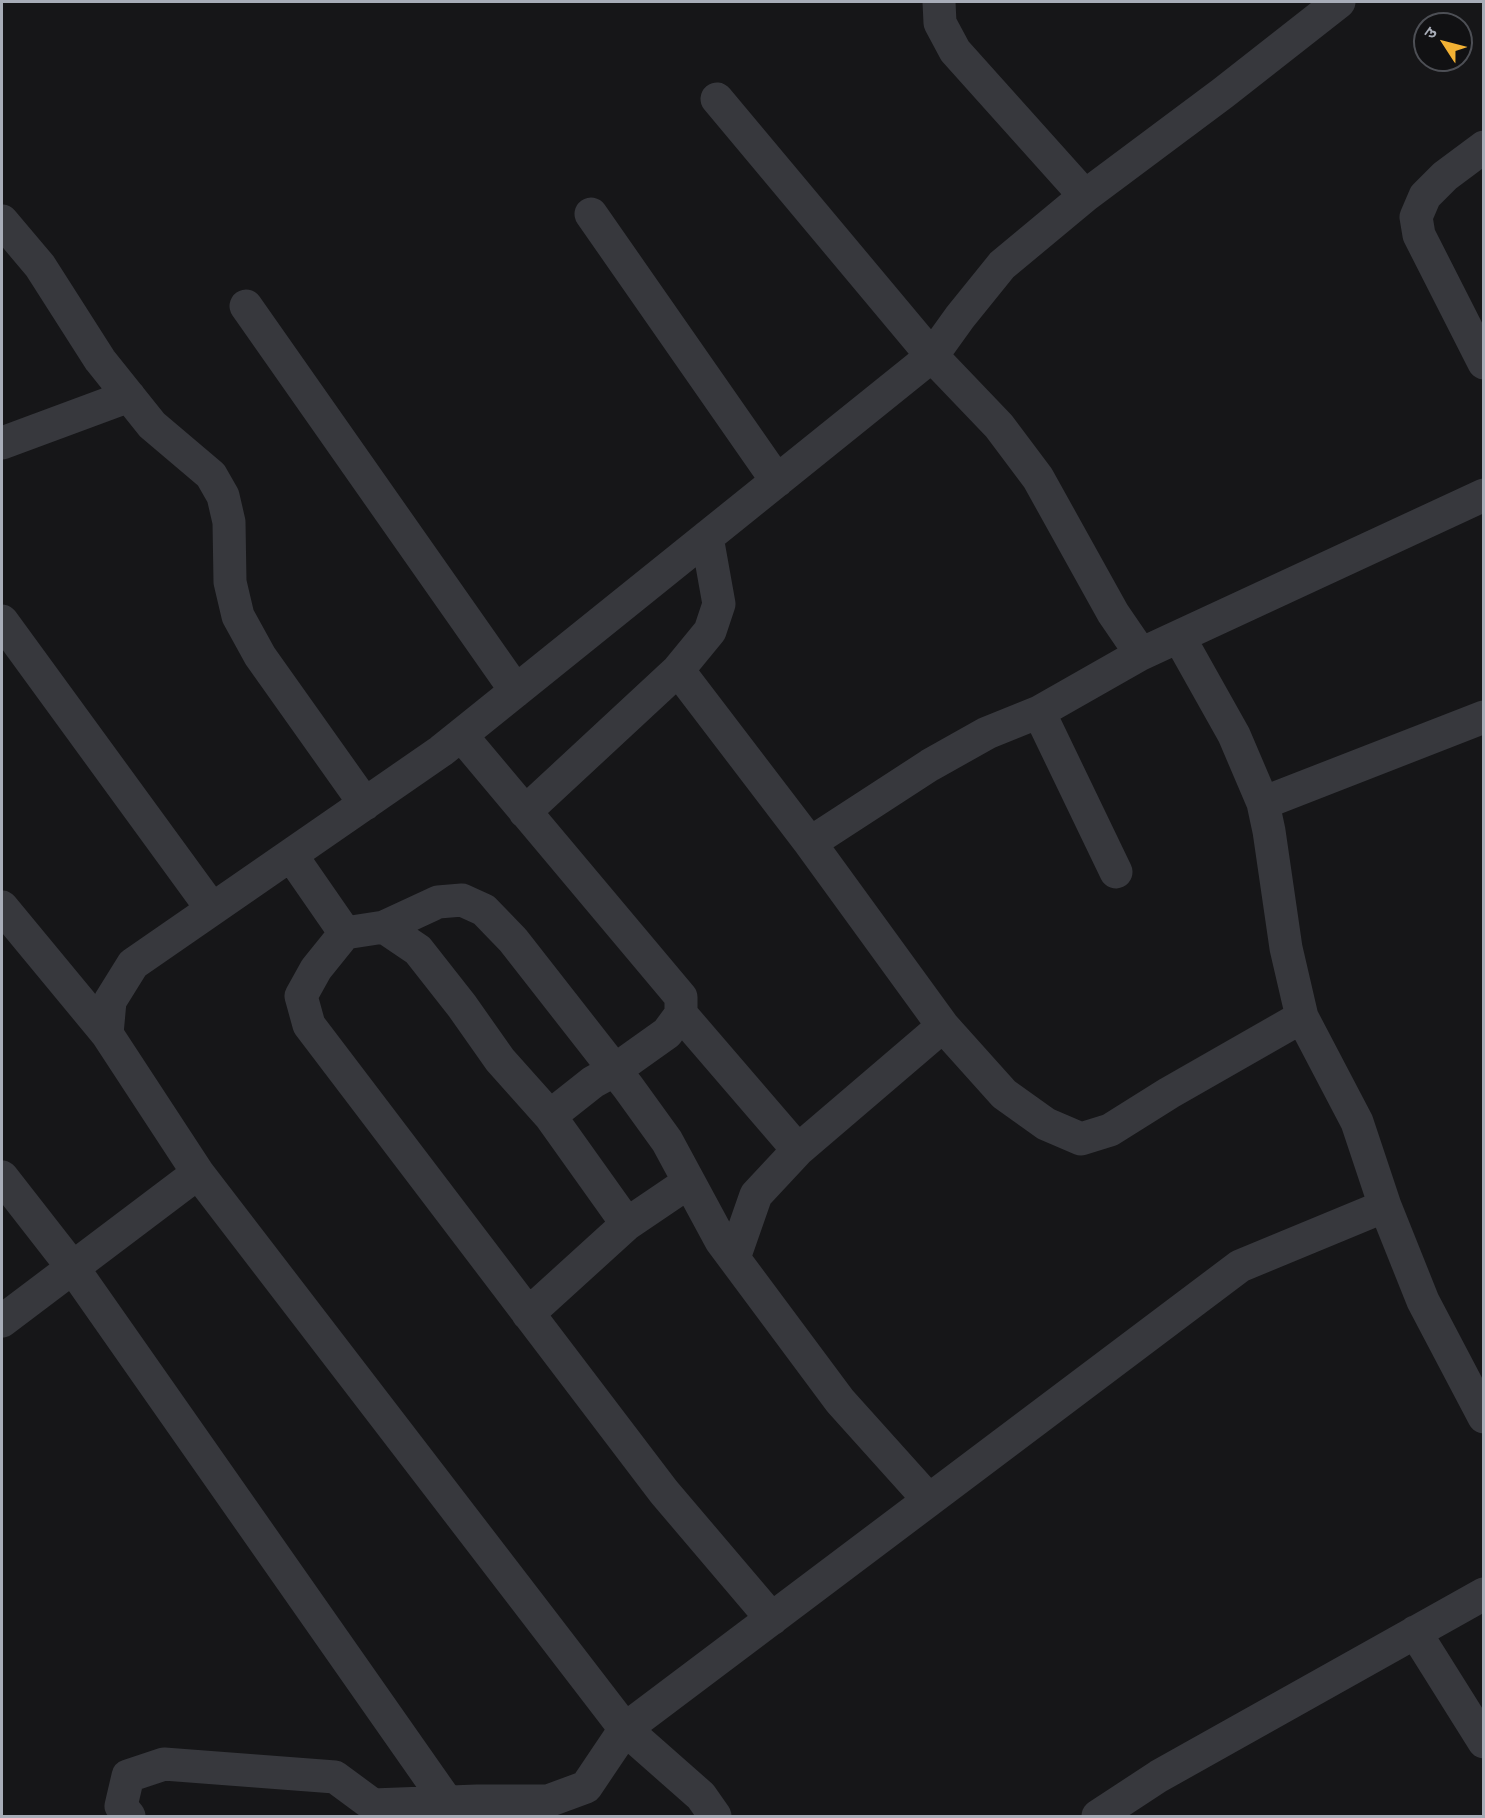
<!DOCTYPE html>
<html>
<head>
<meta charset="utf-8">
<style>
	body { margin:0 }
	#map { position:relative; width:1485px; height:1818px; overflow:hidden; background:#161618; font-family:Manrope,"Noto Sans Devanagari",sans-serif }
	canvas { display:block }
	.frame { position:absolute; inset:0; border:3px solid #a8adb8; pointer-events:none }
	.north { position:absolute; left:1413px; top:12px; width:60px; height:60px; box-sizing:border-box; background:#111113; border:2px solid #4d4f55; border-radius:50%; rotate:306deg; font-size:16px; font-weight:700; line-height:24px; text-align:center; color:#a8adb8 }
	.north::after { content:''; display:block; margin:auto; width:21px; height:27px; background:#f2b134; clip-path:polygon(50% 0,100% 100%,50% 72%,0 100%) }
</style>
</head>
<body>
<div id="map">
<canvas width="1485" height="1818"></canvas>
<div class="frame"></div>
<div class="north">उ</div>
</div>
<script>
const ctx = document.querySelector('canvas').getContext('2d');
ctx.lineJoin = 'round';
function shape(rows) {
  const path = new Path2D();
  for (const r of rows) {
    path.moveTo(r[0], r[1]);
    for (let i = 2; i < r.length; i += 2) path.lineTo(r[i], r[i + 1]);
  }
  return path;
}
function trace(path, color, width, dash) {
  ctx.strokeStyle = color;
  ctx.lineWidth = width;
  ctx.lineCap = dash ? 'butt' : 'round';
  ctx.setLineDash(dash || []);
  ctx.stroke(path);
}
trace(shape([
	[939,2,940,23,955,51,1085,196],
	[717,99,932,356,999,426,1038,478,1113,613,1141,654],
	[1484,147,1445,176,1425,196,1416,217,1419,235,1484,363],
	[591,214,777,481],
	[2,221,40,266,100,360,152,425,211,475,223,496,229,522,230,582,238,616,260,656,365,804],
	[246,306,516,691],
	[2,443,129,396],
	[2,621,212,909],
	[1179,637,1234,735,1263,803,1269,831,1286,948,1302,1017],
	[678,670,810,843,943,1026,798,1150,756,1195,734,1258],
	[1039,712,1116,872],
	[461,735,681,997,681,1014,667,1033,615,1070,593,1082,550,1116],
	[1263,803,1484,717],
	[525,812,678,670,710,631,719,604,707,537],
	[810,843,930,765,987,733,1039,712,1141,654,1484,495],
	[291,855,345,933],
	[2,907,107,1034],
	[384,927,438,902,462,900,484,910,513,940,628,1087,667,1141,721,1241,840,1401,929,1500],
	[681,1014,798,1150],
	[943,1026,1004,1094,1046,1124,1081,1139,1110,1130,1169,1093,1302,1017,1357,1122,1385,1206],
	[198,1173,107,1034,110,1001,133,964,441,751,461,735,932,356,960,317,1002,265,1085,196,1223,93,1339,2],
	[2,1177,73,1268,447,1802],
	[627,1224,550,1116,500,1060,462,1006,418,950,384,927,345,933,316,969,301,996,309,1025,664,1492,772,1619],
	[528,1314,627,1224,689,1182],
	[2,1321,198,1173,625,1729,586,1787,548,1801,477,1801,373,1805],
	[1415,1632,1484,1742],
	[129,1816,121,1806,128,1776,164,1764,335,1777,373,1805,380,1816],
	[715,1816,701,1796,625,1729,1240,1266,1385,1206,1423,1301,1484,1417],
	[1098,1816,1159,1776,1484,1594]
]), '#37383d', 33);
</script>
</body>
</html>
